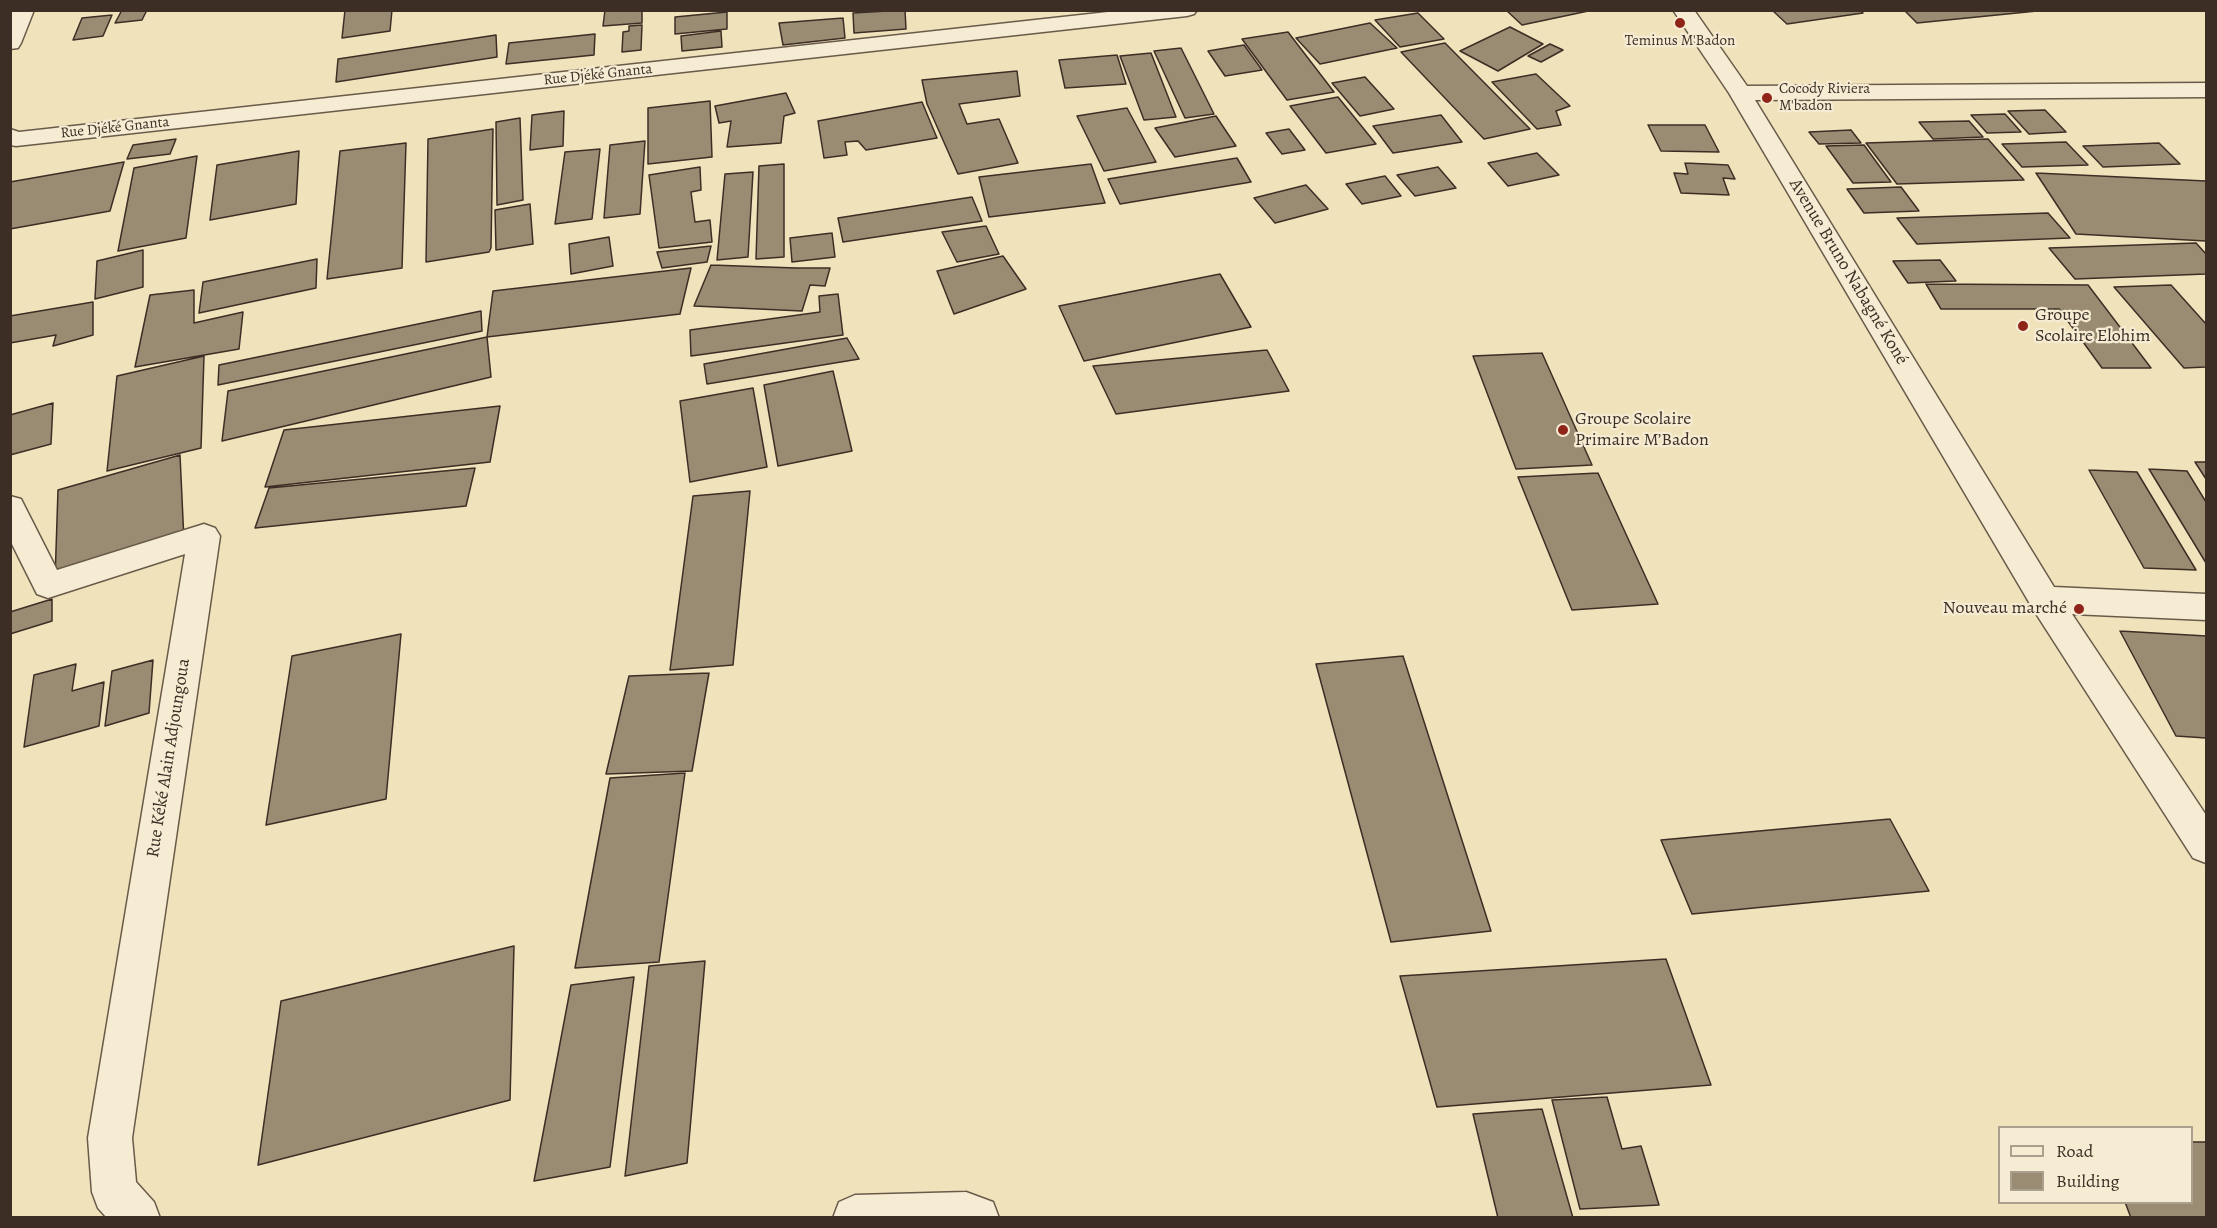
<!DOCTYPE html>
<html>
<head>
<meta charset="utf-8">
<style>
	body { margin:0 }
	#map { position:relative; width:2217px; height:1228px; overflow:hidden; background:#f0e2bb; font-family:Alegreya,serif }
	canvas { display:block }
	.frame { position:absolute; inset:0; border:12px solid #3c2e25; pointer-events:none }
	.legend { position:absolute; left:1998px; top:1126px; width:195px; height:78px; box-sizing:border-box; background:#f5ecd3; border:2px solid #aba08d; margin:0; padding:8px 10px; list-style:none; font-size:18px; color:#3c2e25 }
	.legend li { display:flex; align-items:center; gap:12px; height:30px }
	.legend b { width:30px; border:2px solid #aba08d }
</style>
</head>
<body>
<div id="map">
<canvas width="2217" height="1228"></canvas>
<div class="frame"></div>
<ul class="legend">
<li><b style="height:8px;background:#f5ecd3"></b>Road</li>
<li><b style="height:16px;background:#9a8c73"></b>Building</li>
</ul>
</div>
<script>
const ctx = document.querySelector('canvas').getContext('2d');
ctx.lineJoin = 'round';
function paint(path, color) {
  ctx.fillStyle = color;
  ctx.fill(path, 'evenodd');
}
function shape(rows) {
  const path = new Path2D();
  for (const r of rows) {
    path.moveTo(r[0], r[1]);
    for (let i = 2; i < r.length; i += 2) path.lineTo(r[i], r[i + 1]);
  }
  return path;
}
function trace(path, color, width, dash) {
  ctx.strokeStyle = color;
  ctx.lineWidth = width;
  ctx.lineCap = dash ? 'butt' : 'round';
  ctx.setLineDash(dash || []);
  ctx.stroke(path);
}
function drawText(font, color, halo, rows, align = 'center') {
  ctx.font = font + ' Alegreya,serif';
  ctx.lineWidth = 4.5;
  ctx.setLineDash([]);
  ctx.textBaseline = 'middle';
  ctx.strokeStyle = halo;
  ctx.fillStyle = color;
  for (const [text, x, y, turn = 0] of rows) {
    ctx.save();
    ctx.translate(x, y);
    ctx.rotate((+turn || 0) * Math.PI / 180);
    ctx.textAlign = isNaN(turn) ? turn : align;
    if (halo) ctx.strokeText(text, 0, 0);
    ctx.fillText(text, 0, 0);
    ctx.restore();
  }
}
const building = shape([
	[122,10,147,10,142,20,115,23,122,10],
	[345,10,392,10,390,31,342,38,345,10],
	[605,10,642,10,642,23,603,26,605,10],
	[905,10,906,29,854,33,853,13,905,10],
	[1506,10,1593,10,1522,25,1506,10],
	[1772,10,1860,10,1863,13,1787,24,1772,10],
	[1904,10,2047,10,1917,23,1904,10],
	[727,12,727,29,675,34,675,17,727,12],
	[1418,13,1444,39,1400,47,1375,20,1418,13],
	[112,15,103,36,73,40,82,18,112,15],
	[843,18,845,38,783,45,779,23,843,18],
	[1370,23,1397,48,1320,64,1296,38,1370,23],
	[642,25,641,50,622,52,623,32,629,31,629,26,642,25],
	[1510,27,1543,44,1498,71,1460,51,1510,27],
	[721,31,722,47,682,51,681,36,721,31],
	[1288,32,1334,92,1287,100,1242,39,1288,32],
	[595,34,594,55,506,64,509,43,595,34],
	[496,35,497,57,336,82,338,59,496,35],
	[1445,43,1530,129,1484,139,1401,52,1445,43],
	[1550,44,1563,50,1541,62,1528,56,1550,44],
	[1244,45,1262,70,1225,76,1208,51,1244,45],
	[1181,48,1214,114,1185,118,1154,51,1181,48],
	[1151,53,1176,117,1144,120,1120,56,1151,53],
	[1117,55,1126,84,1065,88,1059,60,1117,55],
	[1017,71,1020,96,959,104,967,124,999,119,1018,163,958,174,927,104,922,80,1017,71],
	[1536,74,1570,106,1556,111,1561,125,1537,129,1492,82,1536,74],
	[1365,77,1394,109,1360,116,1332,83,1365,77],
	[786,93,795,113,784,116,781,143,727,147,731,121,719,123,715,106,786,93],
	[1338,97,1376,144,1326,153,1290,106,1338,97],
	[710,101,712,157,648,164,648,108,710,101],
	[922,102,937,138,866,150,858,141,845,142,847,155,824,158,818,121,922,102],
	[1127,108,1156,162,1104,171,1077,116,1127,108],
	[2045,110,2066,132,2029,134,2008,111,2045,110],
	[564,111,563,146,530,150,532,115,564,111],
	[2005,114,2021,132,1987,133,1971,115,2005,114],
	[1441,115,1462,142,1393,153,1373,126,1441,115],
	[1216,116,1236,146,1175,157,1155,128,1216,116],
	[520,118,523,200,497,205,496,122,520,118],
	[1969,121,1983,137,1933,139,1919,122,1969,121],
	[1648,125,1705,125,1719,152,1661,151,1648,125],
	[493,129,491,248,489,252,426,262,428,139,493,129],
	[1289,129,1305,150,1282,154,1266,133,1289,129],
	[1851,130,1861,143,1819,144,1809,132,1851,130],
	[176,139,170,154,127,159,133,145,176,139],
	[1988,139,2024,180,1897,184,1866,143,1988,139],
	[645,141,640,214,604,218,610,145,645,141],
	[2066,142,2088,165,2022,167,2002,144,2066,142],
	[406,143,402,268,327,279,340,151,406,143],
	[2159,143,2180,164,2103,167,2083,146,2159,143],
	[1864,145,1891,182,1853,183,1826,146,1864,145],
	[600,149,592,219,555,224,565,152,600,149],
	[299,151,296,204,210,220,217,165,299,151],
	[1537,153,1559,175,1508,186,1488,163,1537,153],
	[197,156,186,238,118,251,134,168,197,156],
	[1237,158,1251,182,1120,204,1108,179,1237,158],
	[124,162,110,211,10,229,10,182,124,162],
	[1685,163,1728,165,1735,179,1723,178,1729,195,1681,193,1674,173,1688,174,1685,163],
	[784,164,784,257,756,259,759,166,784,164],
	[1091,164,1105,203,989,217,979,177,1091,164],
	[700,167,701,190,691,192,695,222,710,220,712,242,659,248,649,175,700,167],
	[1438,167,1456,188,1415,196,1397,175,1438,167],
	[753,172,748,257,717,260,725,174,753,172],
	[2036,173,2206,181,2206,241,2076,234,2036,173],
	[1385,176,1401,196,1362,204,1346,184,1385,176],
	[1306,185,1328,209,1275,223,1254,198,1306,185],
	[1901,187,1919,211,1864,213,1847,189,1901,187],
	[972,197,982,221,843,242,838,218,972,197],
	[530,204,533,244,496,250,495,210,530,204],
	[2048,213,2070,238,1917,244,1897,218,2048,213],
	[986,226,999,254,957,262,942,232,986,226],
	[832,233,835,257,792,262,790,238,832,233],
	[609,237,613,266,571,274,569,244,609,237],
	[2196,243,2206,254,2206,274,2075,279,2049,248,2196,243],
	[711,246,707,262,662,268,657,252,711,246],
	[143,250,143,287,95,299,97,261,143,250],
	[1003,256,1026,289,954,314,937,271,1003,256],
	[317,259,316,288,199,313,203,282,317,259],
	[1940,260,1956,281,1908,283,1893,261,1940,260],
	[711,265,796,268,830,268,825,286,810,285,802,311,694,306,711,265],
	[691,268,680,314,487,337,493,291,691,268],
	[1220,274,1251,327,1084,361,1059,306,1220,274],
	[1926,284,2088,285,2151,368,2102,368,2059,309,1941,309,1926,284],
	[2171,285,2206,324,2206,367,2184,368,2114,287,2171,285],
	[194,290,194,323,243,312,239,349,135,367,150,295,194,290],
	[838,294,843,335,691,356,690,330,820,312,819,296,838,294],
	[93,302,93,335,53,346,56,335,10,343,10,316,93,302],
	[481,311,482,331,218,385,219,365,481,311],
	[487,337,491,377,222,441,228,391,487,337],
	[847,338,859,359,707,384,704,364,847,338],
	[1267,350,1289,391,1116,414,1093,366,1267,350],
	[1542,353,1592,465,1516,469,1473,356,1542,353],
	[204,356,201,448,107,471,117,376,204,356],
	[833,371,852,451,778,466,764,385,833,371],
	[753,388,767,467,690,482,680,401,753,388],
	[53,403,51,444,10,455,10,415,53,403],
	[500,406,490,462,265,487,284,430,500,406],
	[180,455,184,541,55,580,58,490,180,455],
	[2195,462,2206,462,2206,479,2195,462],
	[475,468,466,506,255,528,269,488,475,468],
	[2149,469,2187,471,2206,502,2206,563,2149,469],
	[2089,470,2137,472,2196,570,2144,568,2089,470],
	[1598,473,1658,604,1572,610,1518,477,1598,473],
	[750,491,733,665,670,670,693,496,750,491],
	[52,599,52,621,10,634,10,612,52,599],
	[2120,631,2206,636,2206,738,2176,736,2120,631],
	[401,634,386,799,266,825,292,656,401,634],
	[1403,656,1491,931,1391,942,1316,664,1403,656],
	[153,660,149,713,105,726,112,671,153,660],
	[76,664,72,691,104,682,99,726,24,747,34,675,76,664],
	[709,673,692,771,606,774,629,676,709,673],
	[685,773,659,962,575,968,610,778,685,773],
	[1890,819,1929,891,1692,914,1661,840,1890,819],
	[514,946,510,1100,258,1165,281,1001,514,946],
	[1666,959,1711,1085,1437,1107,1400,976,1666,959],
	[705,961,687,1163,625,1176,649,966,705,961],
	[634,977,610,1167,534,1181,571,985,634,977],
	[1607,1097,1622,1149,1641,1146,1659,1205,1580,1209,1552,1100,1607,1097],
	[1542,1109,1573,1218,1498,1218,1473,1114,1542,1109],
	[2192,1142,2206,1142,2206,1218,2131,1218,2125,1202,2192,1202,2192,1142]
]);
paint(building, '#9a8c73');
trace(building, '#3c2e25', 1.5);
const minor = shape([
	[13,10,34,10,21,43,18,48,10,49,10,17,13,10],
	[1126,10,1197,10,1194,14,1187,16,16,146,10,145,10,129,19,132,1126,10],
	[1673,10,1694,10,1747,86,2206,83,2206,97,1755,100,2054,587,2206,594,2206,620,2072,614,2206,815,2206,863,2193,858,2033,609,1729,93,1673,10],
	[10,496,21,499,57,570,204,524,215,528,220,536,132,1138,136,1182,154,1202,160,1218,107,1218,98,1208,92,1192,88,1138,185,554,48,598,37,594,10,540,10,496],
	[966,1192,993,1202,999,1218,833,1218,839,1202,855,1195,966,1192]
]);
trace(minor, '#695b4a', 3);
paint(minor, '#f5ecd3');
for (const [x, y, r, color] of [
	[1680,23,6,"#8f2418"],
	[1767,98,6,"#8f2418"],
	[2023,326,6,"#8f2418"],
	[1563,430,6,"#8f2418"],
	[2079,609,6,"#8f2418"]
]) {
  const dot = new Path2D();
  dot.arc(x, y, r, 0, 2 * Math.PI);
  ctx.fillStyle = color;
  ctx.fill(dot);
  trace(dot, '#f5ecd3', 2);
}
drawText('15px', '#3c2e25', '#f5ecd3', [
	["Teminus M'Badon",1680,41],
	["Cocody Riviera",1779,89,"left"],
	["M'badon",1779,106,"left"]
]);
drawText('15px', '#3c2e25', '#f5ecd3', [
	["Rue Djéké Gnanta",598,75,-6],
	["Rue Djéké Gnanta",115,128,-6]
]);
drawText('18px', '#3c2e25', '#f5ecd3', [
	["Avenue Bruno Nabagné Koné",1848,272,59],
	["Rue Kéké Alain Adjoungoua",169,758,-81]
]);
drawText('18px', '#3c2e25', '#f5ecd3', [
	["Groupe",2035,316],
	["Scolaire Elohim",2035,337],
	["Groupe Scolaire",1575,420],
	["Primaire M’Badon",1575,441],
	["Nouveau marché",2067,609,"right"]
], 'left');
</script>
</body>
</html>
